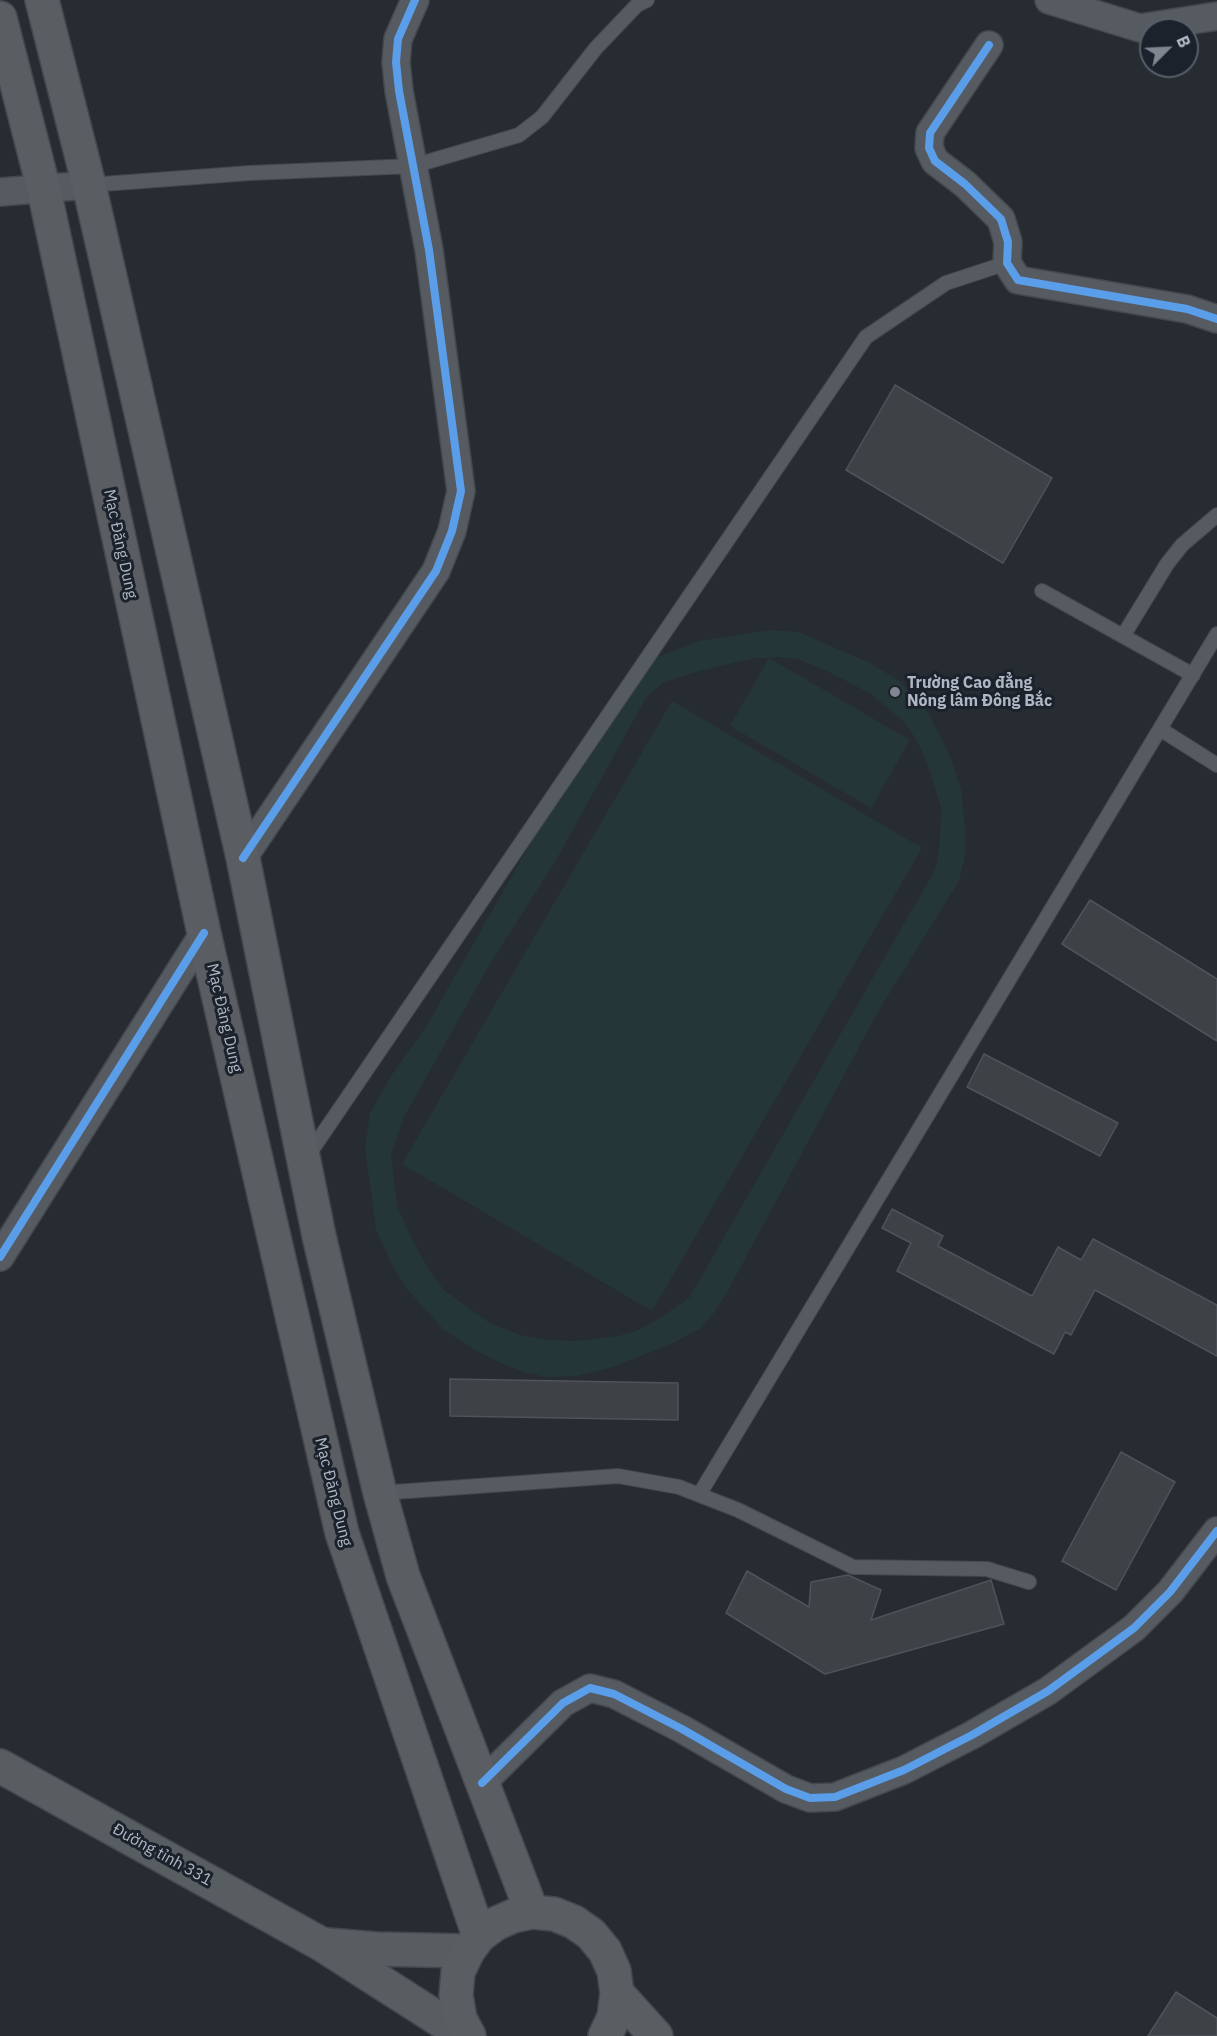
<!DOCTYPE html>
<html>
<head>
<meta charset="utf-8">
<style>
	body { margin:0 }
	#map { position:relative; width:1217px; height:2036px; overflow:hidden; background:#272c32; font-family:"IBM Plex Sans",sans-serif }
	canvas { display:block }
	.north { position:absolute; left:1139px; top:18px; width:60px; height:60px; box-sizing:border-box; background:#1b222c; border:2px solid #575e69; border-radius:50%; rotate:66deg; font-size:16px; font-weight:700; line-height:24px; text-align:center; color:#b0b7c4 }
	.north::after { content:''; display:block; margin:auto; width:21px; height:27px; background:#808691; clip-path:polygon(50% 0,100% 100%,50% 72%,0 100%) }
</style>
</head>
<body>
<div id="map">
<canvas width="1217" height="2036"></canvas>
<div class="north">B</div>
</div>
<script>
const ctx = document.querySelector('canvas').getContext('2d');
ctx.lineJoin = 'round';
function paint(path, color) {
  ctx.fillStyle = color;
  ctx.fill(path, 'evenodd');
}
function shape(rows) {
  const path = new Path2D();
  for (const r of rows) {
    path.moveTo(r[0], r[1]);
    for (let i = 2; i < r.length; i += 2) path.lineTo(r[i], r[i + 1]);
  }
  return path;
}
function trace(path, color, width, dash) {
  ctx.strokeStyle = color;
  ctx.lineWidth = width;
  ctx.lineCap = dash ? 'butt' : 'round';
  ctx.setLineDash(dash || []);
  ctx.stroke(path);
}
function drawText(font, color, halo, rows, align = 'center') {
  ctx.font = font + ' "IBM Plex Sans",sans-serif';
  ctx.lineWidth = 6;
  ctx.setLineDash([]);
  ctx.textBaseline = 'middle';
  ctx.strokeStyle = halo;
  ctx.fillStyle = color;
  for (const [text, x, y, turn = 0] of rows) {
    ctx.save();
    ctx.translate(x, y);
    ctx.rotate((+turn || 0) * Math.PI / 180);
    ctx.textAlign = isNaN(turn) ? turn : align;
    if (halo) ctx.strokeText(text, 0, 0);
    ctx.fillText(text, 0, 0);
    ctx.restore();
  }
}
paint(shape([
	[769,630,798,632,870,663,899,681,926,709,949,753,961,789,965,827,965,855,959,881,879,1010,725,1296,713,1314,699,1329,671,1344,613,1367,577,1376,547,1377,527,1373,503,1364,475,1350,443,1329,405,1287,390,1261,376,1229,365,1148,370,1113,391,1076,426,1027,613,698,655,658,699,641],
	[777,657,798,659,831,673,873,695,905,723,918,742,930,772,941,808,940,840,936,868,689,1298,657,1320,636,1331,618,1336,576,1341,549,1340,521,1335,491,1324,444,1290,428,1269,407,1229,397,1205,391,1155,404,1117,488,967,555,862,646,698,664,682,699,671,755,658,769,658,730,726,871,808,910,740,769,658],
	[672,701,922,848,652,1311,402,1164]
]), '#253638');
const building = shape([
	[895,385,1052,478,1003,563,846,470,895,385],
	[1090,900,1217,979,1217,1041,1062,944,1090,900],
	[984,1054,1118,1123,1100,1156,967,1087,984,1054],
	[892,1209,943,1236,938,1246,1032,1296,1058,1247,1081,1260,1093,1239,1217,1305,1217,1356,1095,1290,1071,1335,1065,1332,1054,1354,897,1271,911,1243,882,1228,892,1209],
	[450,1379,678,1383,678,1420,450,1416,450,1379],
	[1121,1452,1175,1482,1116,1590,1062,1561,1121,1452],
	[747,1571,809,1607,811,1582,848,1575,881,1590,871,1620,991,1580,1004,1624,825,1674,726,1613,747,1571],
	[1176,1992,1217,2018,1217,2036,1148,2036,1176,1992]
]);
paint(building, '#3e4247');
trace(building, '#4f535a', 1.5);
const service = shape([
	[89,185,250,173,413,166,519,135,542,117,596,48,637,5,647,0],
	[1042,591,1193,675],
	[1123,636,1167,564,1182,545,1217,515],
	[1160,729,1217,765],
	[307,1157,866,337,946,283,1007,263],
	[380,1493,618,1476,679,1487,738,1510,853,1567,987,1569,1029,1582],
	[699,1495,1217,634]
]);
const minor = shape([
	[1049,0,1140,28,1217,16],
	[989,45,930,133,929,148,935,161,965,184,1001,219,1008,242,1007,263,1018,280,1187,309,1217,319],
	[0,192,89,185],
	[243,858,436,571,452,531,461,491,429,250,399,91,396,62,398,39,415,0],
	[0,1257,204,933],
	[482,1783,563,1703,590,1688,614,1694,682,1729,786,1789,810,1798,835,1797,904,1770,972,1735,1048,1691,1134,1628,1170,1592,1217,1531]
]);
const primary = shape([
	[0,1766,323,1945,465,2036],
	[328,1945,376,1949,468,1951]
]);
const trunk = shape([
	[42,0,89,185,243,858,319,1236,380,1493,403,1576,532,1912],
	[0,18,44,190,204,933,342,1533,479,1936],
	[617,1993,656,2036],
	[469,2036,460,2019,456,1995,458,1972,468,1951,479,1936,495,1924,513,1916,532,1912,554,1914,574,1922,591,1934,605,1951,614,1971,617,1993,614,2017,605,2036]
]);
trace(service, '#44484d', 16);
trace(minor, '#44484d', 30);
trace(primary, '#44484f', 36);
trace(trunk, '#44474d', 36);
trace(service, '#565a61', 14);
trace(minor, '#565a61', 27);
trace(primary, '#585d62', 33);
trace(trunk, '#5a5d62', 33);
trace(shape([
	[989,45,930,133,929,148,935,161,965,184,1001,219,1008,242,1007,263,1018,280,1187,309,1217,319],
	[243,858,436,571,452,531,461,491,429,250,399,91,396,62,398,39,415,0],
	[0,1257,204,933],
	[482,1783,563,1703,590,1688,614,1694,682,1729,786,1789,810,1798,835,1797,904,1770,972,1735,1048,1691,1134,1628,1170,1592,1217,1531]
]), '#5a9eea', 8);
for (const [x, y, r, color] of [
	[895,692,6,"#808691"]
]) {
  const dot = new Path2D();
  dot.arc(x, y, r, 0, 2 * Math.PI);
  ctx.fillStyle = color;
  ctx.fill(dot);
  trace(dot, '#1b222c', 2);
}
drawText('16px', '#b0b7c4', '#1b222c', [
	["Mạc Đăng Dung",120,544,78],
	["Mạc Đăng Dung",224,1018,77],
	["Mạc Đăng Dung",333,1492,76],
	["Đường tỉnh 331",162,1855,29]
]);
drawText('bold 16px', '#b0b7c4', '#1b222c', [
	["Trường Cao đẳng",907,683],
	["Nông lâm Đông Bắc",907,701]
], 'left');
</script>
</body>
</html>
